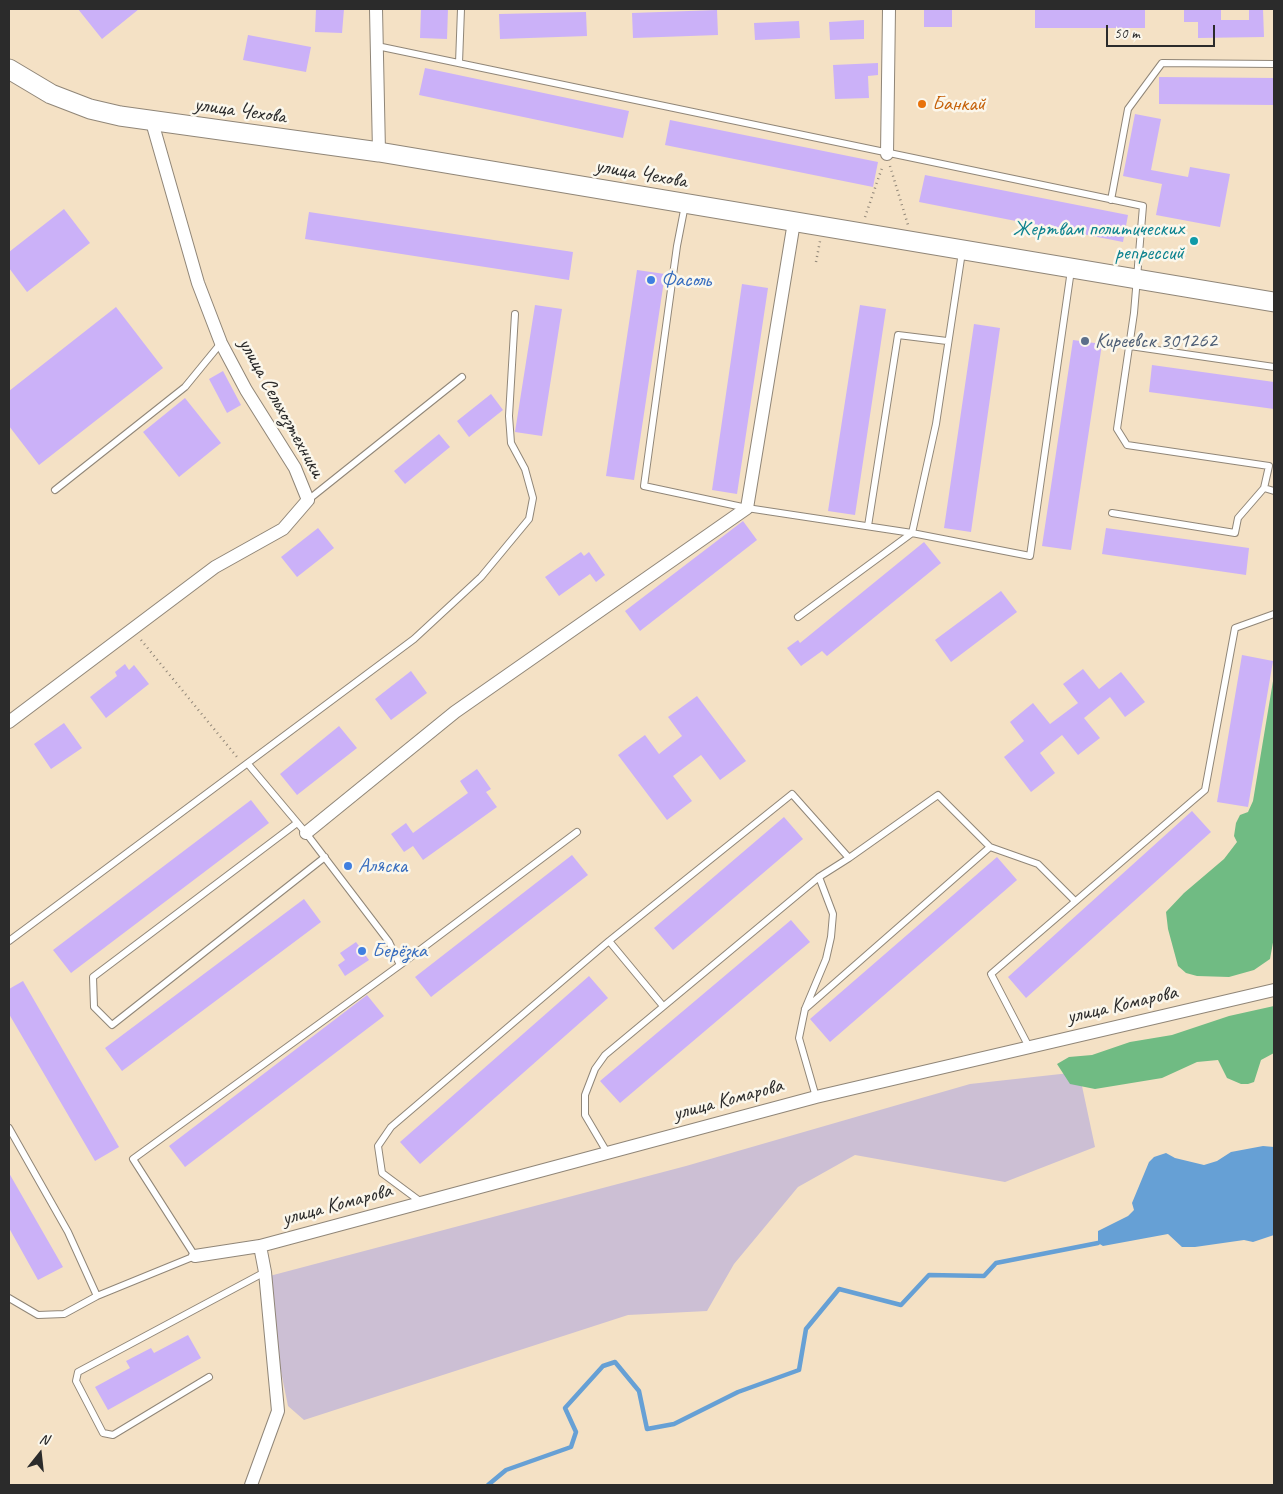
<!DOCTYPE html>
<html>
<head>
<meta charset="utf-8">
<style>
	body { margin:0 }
	#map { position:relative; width:1283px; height:1494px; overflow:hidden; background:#f4e1c5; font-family:Caveat,sans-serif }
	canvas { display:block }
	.frame { position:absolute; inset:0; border:10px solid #2b2b2b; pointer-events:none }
	.north { position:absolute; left:15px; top:1429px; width:50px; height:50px; -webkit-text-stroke:4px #fbf7ec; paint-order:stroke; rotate:16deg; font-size:14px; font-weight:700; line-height:20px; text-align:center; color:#2b2b2b }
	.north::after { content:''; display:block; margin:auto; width:18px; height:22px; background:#2b2b2b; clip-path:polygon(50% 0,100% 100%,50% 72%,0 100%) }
	.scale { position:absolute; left:1106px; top:25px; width:109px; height:22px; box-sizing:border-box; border:2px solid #2b2b2b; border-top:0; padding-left:6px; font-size:15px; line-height:18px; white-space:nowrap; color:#2b2b2b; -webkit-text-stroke:4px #fbf7ec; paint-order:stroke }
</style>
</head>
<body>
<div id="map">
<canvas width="1283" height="1494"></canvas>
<div class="frame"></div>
<div class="north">N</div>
<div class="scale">50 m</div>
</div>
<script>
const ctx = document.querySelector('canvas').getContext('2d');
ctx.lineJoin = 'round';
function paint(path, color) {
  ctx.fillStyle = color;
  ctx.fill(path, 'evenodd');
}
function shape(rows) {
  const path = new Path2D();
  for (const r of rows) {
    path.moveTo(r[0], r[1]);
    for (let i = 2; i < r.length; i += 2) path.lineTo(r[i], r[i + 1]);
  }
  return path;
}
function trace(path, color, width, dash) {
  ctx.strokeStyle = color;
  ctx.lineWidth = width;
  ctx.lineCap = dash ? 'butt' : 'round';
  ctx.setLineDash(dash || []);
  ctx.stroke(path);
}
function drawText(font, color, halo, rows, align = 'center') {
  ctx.font = font + ' Caveat,sans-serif';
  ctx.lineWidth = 5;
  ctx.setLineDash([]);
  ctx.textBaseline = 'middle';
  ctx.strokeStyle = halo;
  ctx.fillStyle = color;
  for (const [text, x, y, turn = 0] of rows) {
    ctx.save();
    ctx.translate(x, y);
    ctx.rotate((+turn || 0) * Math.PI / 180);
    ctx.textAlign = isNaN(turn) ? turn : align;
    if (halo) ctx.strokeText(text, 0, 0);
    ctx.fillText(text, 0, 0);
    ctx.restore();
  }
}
paint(shape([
	[1079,1072,1095,1147,1005,1182,855,1155,798,1187,734,1264,707,1311,628,1315,304,1420,288,1406,262,1278,686,1166,970,1084]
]), '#ccbfd4');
paint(shape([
	[1274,675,1274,937,1270,959,1254,970,1229,977,1197,976,1186,973,1178,966,1168,929,1166,912,1184,893,1224,859,1237,842,1234,836,1236,823,1240,815,1248,812,1253,801],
	[1274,1006,1274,1053,1261,1060,1254,1082,1248,1084,1241,1084,1227,1078,1218,1060,1197,1062,1162,1078,1095,1089,1070,1084,1057,1064,1069,1057,1092,1055,1130,1042,1172,1035,1229,1016]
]), '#70bb83');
paint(shape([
	[1263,1146,1274,1147,1274,1235,1253,1242,1244,1240,1195,1247,1182,1247,1168,1234,1103,1246,1098,1243,1098,1231,1128,1216,1134,1210,1132,1203,1149,1162,1154,1157,1166,1153,1175,1158,1204,1165,1217,1161,1231,1152]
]), '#66a0d5');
trace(shape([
	[488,1485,506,1470,571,1447,576,1432,565,1408,603,1366,615,1362,639,1391,647,1429,674,1424,738,1392,799,1370,806,1329,839,1289,901,1305,929,1275,984,1276,996,1263,1098,1243]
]), '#66a0d5', 4.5);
paint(shape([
	[78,9,139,9,102,39],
	[316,9,344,9,342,33,315,32],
	[421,9,448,9,447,39,420,38],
	[924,9,952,9,952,27,924,27],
	[1035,9,1145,9,1145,28,1035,28],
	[1184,9,1221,9,1221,20,1249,20,1249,9,1263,9,1264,37,1198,38,1198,22,1184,22],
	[717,10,718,35,633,38,632,13],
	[586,12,587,36,500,39,499,14],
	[864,20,864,39,830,40,829,22],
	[799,21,800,38,755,40,754,23],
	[248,35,311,47,306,72,243,60],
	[878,63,878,75,868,76,869,98,835,99,833,65],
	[425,68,629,111,623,138,419,95],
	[1159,77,1274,78,1274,105,1159,104],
	[1135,114,1161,119,1151,170,1188,177,1190,167,1230,174,1220,227,1156,215,1162,184,1123,176],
	[670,120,878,162,873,187,665,145],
	[925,175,1128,215,1123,242,919,202],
	[64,209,90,243,27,292,9,268,9,252],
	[309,212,573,252,569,280,305,239],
	[637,270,665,274,634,480,606,476],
	[742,284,768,288,737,494,712,490],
	[535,305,562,309,542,436,515,432],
	[860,305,886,309,855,515,828,511],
	[116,307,163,368,39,465,9,426,9,391],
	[974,324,1000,328,971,532,944,528],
	[1073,340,1102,344,1071,550,1042,546],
	[1152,365,1274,382,1274,409,1149,392],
	[223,371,241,405,227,413,209,379],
	[491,394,503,410,469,437,457,421],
	[185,398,221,443,179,477,143,432],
	[439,434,450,447,405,484,394,471],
	[743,521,757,540,640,631,625,611],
	[318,528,334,548,297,577,281,557],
	[1106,528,1249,548,1246,575,1102,554],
	[924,542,941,563,827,656,822,651,801,666,787,648,798,640,800,643],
	[581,552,584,556,589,552,605,575,596,582,590,574,559,596,545,577],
	[1001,591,1017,612,951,662,935,640],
	[1242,655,1273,661,1248,807,1217,802],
	[125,664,129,670,134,665,149,684,106,718,90,697,117,676,115,672],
	[1083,669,1099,689,1121,672,1145,702,1125,717,1110,697,1084,718,1100,738,1078,755,1062,735,1040,753,1055,773,1031,792,1004,757,1024,741,1010,722,1033,703,1050,724,1078,703,1063,684],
	[411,671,427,693,391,720,375,699],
	[697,696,746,761,720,780,701,755,673,776,692,801,667,820,618,755,645,735,659,754,682,736,668,717],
	[64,723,82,748,51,769,34,744],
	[339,726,357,748,297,795,280,774],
	[477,769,491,789,486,792,497,807,423,860,413,846,404,852,391,834,406,823,413,833,468,793,460,781],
	[251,800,269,823,71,973,53,950],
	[1192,811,1211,832,1026,998,1008,977],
	[784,817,803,839,673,950,654,928],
	[572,855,588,875,431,997,415,977],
	[997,857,1017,880,830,1042,810,1019],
	[304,899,321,922,122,1071,105,1048],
	[791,920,810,942,620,1103,600,1081],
	[356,942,369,960,345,976,338,965,345,960,340,953],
	[589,976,608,998,420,1164,400,1142],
	[23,981,119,1147,95,1161,9,1014,9,989],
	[367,995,384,1016,185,1167,169,1146],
	[9,1173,63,1267,38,1280,9,1228],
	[188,1335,201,1358,108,1410,95,1387,130,1368,126,1361,151,1348,154,1353]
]), '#cbb1f8');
const service = shape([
	[377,46,1143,206,1134,313,1117,429,1127,445,1269,466,1264,488,1238,518,1235,533,1112,513],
	[459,63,461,9],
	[1111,200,1128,109,1162,63,1274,64],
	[685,205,677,246,644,486,747,508,912,533,1030,556,1071,270],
	[1130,346,1274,367],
	[1264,488,1274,491],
	[55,490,185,387,221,343],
	[308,500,462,377],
	[868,526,898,335,947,341],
	[798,617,912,533,936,424,962,252],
	[297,823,93,977,94,1007,112,1025,325,857],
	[9,941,414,639,481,577,529,519,533,498,525,469,511,443,509,416,515,314],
	[609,941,663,1006],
	[400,965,577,832],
	[805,1009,990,847],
	[1029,1047,991,974,1205,790,1235,628,1274,614],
	[816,1097,799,1038,805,1009,826,959,831,937,833,914,819,877],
	[9,1128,68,1232,97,1296],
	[608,1154,585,1115,585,1095,595,1069,605,1055,819,877,849,858],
	[421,1202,382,1173,378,1146,391,1127,609,941,792,794,849,858,938,795,990,847,1038,864,1075,901],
	[9,1298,38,1315,64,1314,97,1296,195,1256,133,1159,400,965,389,942,306,833,248,764],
	[209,1377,113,1435,103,1433,76,1381,78,1372,265,1272]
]);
const minor = shape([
	[376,9,379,152],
	[887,154,889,9],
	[9,722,215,567,283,529,308,500,295,468,246,390,221,343,198,283,152,122],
	[306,833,455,712,747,508,794,222],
	[195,1256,260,1246,816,1097,1274,990],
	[251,1485,278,1411,265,1272,260,1246]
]);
const secondary = shape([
	[9,69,51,94,90,109,120,116,379,152,1274,302]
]);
trace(service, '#908678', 8);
trace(minor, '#908678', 14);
trace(secondary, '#908678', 21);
trace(shape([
	[890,166,908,225],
	[865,217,883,165],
	[816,262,820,241],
	[141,640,237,757]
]), '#908678', 2.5, [1, 4]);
trace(service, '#fff', 6);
trace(minor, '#fff', 12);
trace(secondary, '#fff', 19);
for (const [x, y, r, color] of [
	[922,104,5,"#e8710a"],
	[1194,241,5,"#0f9aa8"],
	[651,280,5,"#3f7fe0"],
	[1085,341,5,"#5c6f8a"],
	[348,866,5,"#3f7fe0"],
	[362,951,5,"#3f7fe0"]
]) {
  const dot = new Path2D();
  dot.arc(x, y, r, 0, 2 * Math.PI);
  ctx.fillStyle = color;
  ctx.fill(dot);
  trace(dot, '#fbf7ec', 2);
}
drawText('21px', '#c56008', '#fbf7ec', [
	["Банкай",932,104]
], 'left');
drawText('21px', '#2b2b2b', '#fbf7ec', [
	["улица Чехова",240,111,8],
	["улица Чехова",641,174,10],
	["улица Сельхозтехники",281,408,61],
	["улица Комарова",1122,1005,-13],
	["улица Комарова",728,1100,-15],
	["улица Комарова",337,1205,-15]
]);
drawText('21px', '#0d838f', '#fbf7ec', [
	["Жертвам политических",1184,229],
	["репрессий",1184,253]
], 'right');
drawText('21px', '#366cbe', '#fbf7ec', [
	["Фасоль",661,280],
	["Аляска",358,866],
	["Берёзка",372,951]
], 'left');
drawText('21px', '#4e5e75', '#fbf7ec', [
	["Киреевск 301262",1095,341]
], 'left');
</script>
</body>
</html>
